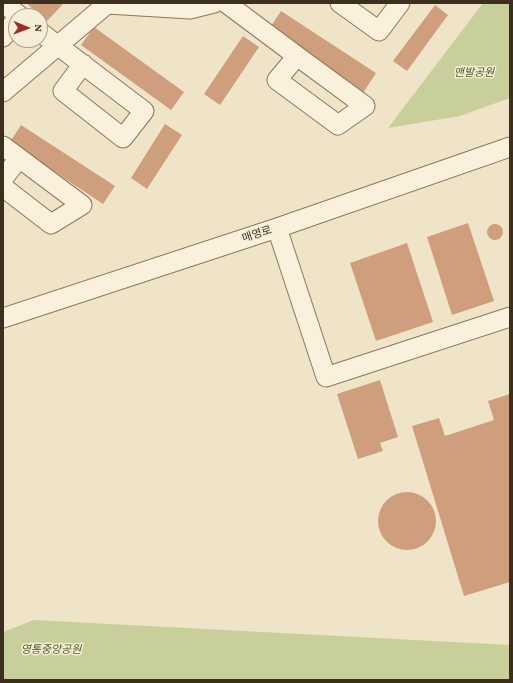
<!DOCTYPE html>
<html>
<head>
<meta charset="utf-8">
<style>
	body { margin:0 }
	#map { position:relative; width:513px; height:683px; overflow:hidden; background:#f0e4c8; font-family:"Crimson Pro",serif }
	canvas { display:block }
	.frame { position:absolute; inset:0; border:4px solid #3d2e20; pointer-events:none }
	.north { position:absolute; left:8px; top:8px; width:40px; height:40px; box-sizing:border-box; background:#f7eed8; border:1px solid #ada18e; border-radius:50%; rotate:91deg; font-size:11px; font-weight:700; line-height:16px; text-align:center; color:#3d2e20 }
	.north::after { content:''; display:block; margin:auto; width:14px; height:18px; background:#9e2a2b; clip-path:polygon(50% 0,100% 100%,50% 72%,0 100%) }
</style>
</head>
<body>
<div id="map">
<canvas width="513" height="683"></canvas>
<div class="frame"></div>
<div class="north">N</div>
</div>
<script>
const ctx = document.querySelector('canvas').getContext('2d');
ctx.lineJoin = 'round';
function paint(path, color) {
  ctx.fillStyle = color;
  ctx.fill(path, 'evenodd');
}
function shape(rows) {
  const path = new Path2D();
  for (const r of rows) {
    if (r.length === 3) {
      path.moveTo(r[0] + r[2], r[1]);
      path.arc(r[0], r[1], r[2], 0, 2 * Math.PI);
      continue;
    }
    path.moveTo(r[0], r[1]);
    for (let i = 2; i < r.length; i += 2) path.lineTo(r[i], r[i + 1]);
  }
  return path;
}
function trace(path, color, width, dash) {
  ctx.strokeStyle = color;
  ctx.lineWidth = width;
  ctx.lineCap = dash ? 'butt' : 'round';
  ctx.setLineDash(dash || []);
  ctx.stroke(path);
}
function drawText(font, color, halo, rows, align = 'center') {
  ctx.font = font + ' "Crimson Pro","Noto Sans KR",serif';
  ctx.lineWidth = 3;
  ctx.setLineDash([]);
  ctx.textBaseline = 'middle';
  ctx.strokeStyle = halo;
  ctx.fillStyle = color;
  for (const [text, x, y, turn = 0] of rows) {
    ctx.save();
    ctx.translate(x, y);
    ctx.rotate((+turn || 0) * Math.PI / 180);
    ctx.textAlign = isNaN(turn) ? turn : align;
    if (halo) ctx.strokeText(text, 0, 0);
    ctx.fillText(text, 0, 0);
    ctx.restore();
  }
}
paint(shape([
	[483,3,510,3,510,98,460,116,388,128],
	[34,620,510,645,510,680,3,680,3,632]
]), '#c9cf9b');
paint(shape([
	[26,3,62,3,63,4,47,21],
	[435,5,448,15,407,71,393,61],
	[281,11,376,73,363,93,268,31],
	[94,27,184,92,171,110,81,45],
	[243,36,259,47,220,105,204,94],
	[165,124,182,135,147,189,131,178],
	[21,125,115,186,103,204,10,142],
	[468,223,494,301,452,315,427,237],
	[495,232,8],
	[407,243,433,322,376,341,350,263],
	[380,380,398,437,380,443,383,451,358,459,337,394],
	[510,394,510,582,464,596,412,426,439,418,445,436,494,420,488,401],
	[407,521,29]
]), '#cf9f7d');
const minor = shape([
	[3,3,20,16],
	[226,3,297,56,365,106,338,125,277,80,297,56],
	[340,3,379,31,400,3],
	[40,32,144,111,123,138,63,91,83,64],
	[3,37,16,20],
	[3,92,107,4,190,9,214,3],
	[3,146,82,205,51,224,3,187],
	[3,179,19,158],
	[277,228,326,377,510,317],
	[3,318,277,228,510,147]
]);
trace(minor, '#8d765c', 21);
trace(minor, '#faf1dc', 19);
drawText('italic 11px', '#4d5a26', '#f7eed8', [
	["맨발공원",474,73],
	["영통중앙공원",51,650]
]);
drawText('11px', '#3d2e20', '#f7eed8', [
	["매영로",257,234,-18]
]);
</script>
</body>
</html>
